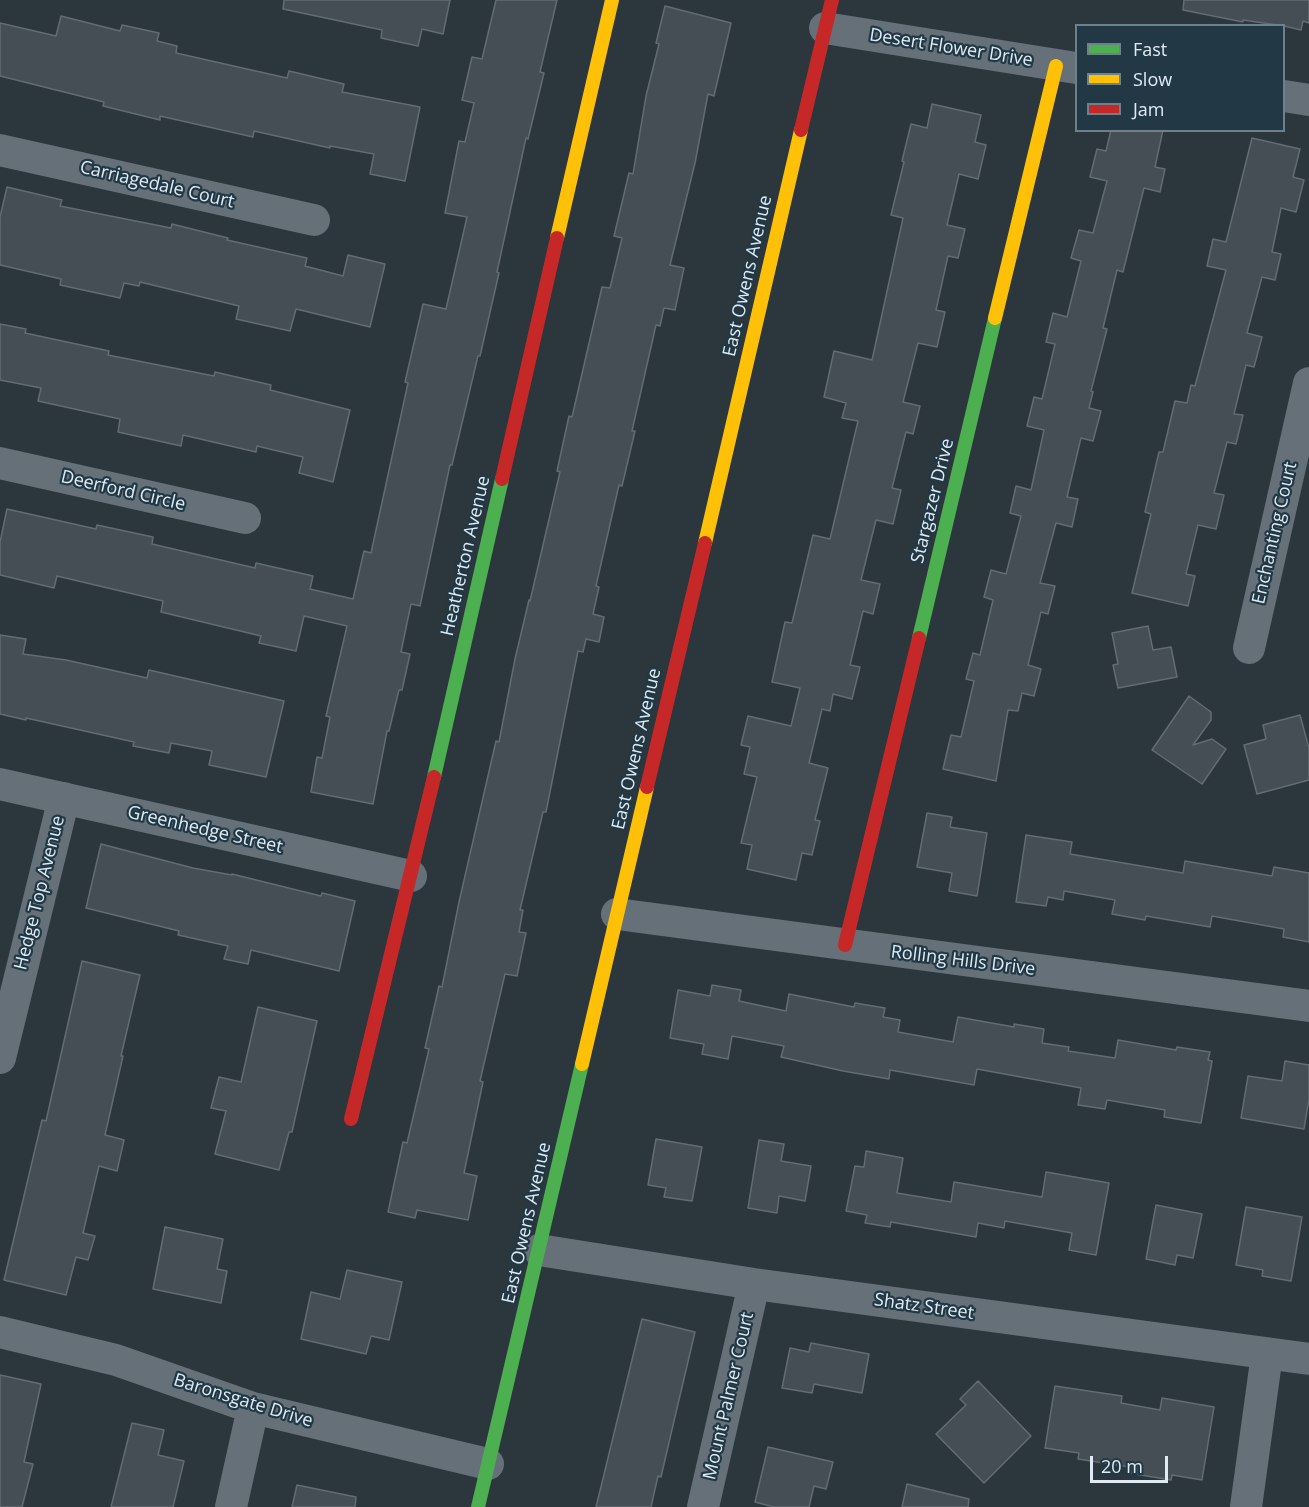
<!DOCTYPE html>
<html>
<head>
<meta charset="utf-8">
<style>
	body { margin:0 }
	#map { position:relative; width:1309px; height:1507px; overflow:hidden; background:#2b363d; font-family:"Open Sans",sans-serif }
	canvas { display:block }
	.legend { position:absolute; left:1075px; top:24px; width:210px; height:108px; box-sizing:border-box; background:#233845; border:2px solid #6e808b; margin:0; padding:8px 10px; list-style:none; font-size:18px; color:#dfebf4 }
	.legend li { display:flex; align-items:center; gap:12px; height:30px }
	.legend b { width:30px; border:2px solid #6e808b }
	.scale { position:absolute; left:1090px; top:1456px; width:78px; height:27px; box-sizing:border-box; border:3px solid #dfebf4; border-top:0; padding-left:8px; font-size:18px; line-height:21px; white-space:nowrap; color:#dfebf4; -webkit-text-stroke:4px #233845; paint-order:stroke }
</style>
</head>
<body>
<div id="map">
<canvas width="1309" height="1507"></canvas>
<ul class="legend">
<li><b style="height:8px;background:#4caf50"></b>Fast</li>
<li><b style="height:8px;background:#ffc107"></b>Slow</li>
<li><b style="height:8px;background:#c62828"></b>Jam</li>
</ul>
<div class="scale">20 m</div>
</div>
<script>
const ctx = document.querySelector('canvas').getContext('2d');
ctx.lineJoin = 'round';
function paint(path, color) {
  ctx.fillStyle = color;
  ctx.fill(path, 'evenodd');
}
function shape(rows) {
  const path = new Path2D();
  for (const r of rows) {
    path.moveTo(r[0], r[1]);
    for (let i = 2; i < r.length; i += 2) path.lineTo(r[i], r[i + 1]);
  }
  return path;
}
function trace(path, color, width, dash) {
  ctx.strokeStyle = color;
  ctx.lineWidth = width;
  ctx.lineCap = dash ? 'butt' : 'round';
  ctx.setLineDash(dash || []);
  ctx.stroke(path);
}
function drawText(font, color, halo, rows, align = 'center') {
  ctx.font = font + ' "Open Sans",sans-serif';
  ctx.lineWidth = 4.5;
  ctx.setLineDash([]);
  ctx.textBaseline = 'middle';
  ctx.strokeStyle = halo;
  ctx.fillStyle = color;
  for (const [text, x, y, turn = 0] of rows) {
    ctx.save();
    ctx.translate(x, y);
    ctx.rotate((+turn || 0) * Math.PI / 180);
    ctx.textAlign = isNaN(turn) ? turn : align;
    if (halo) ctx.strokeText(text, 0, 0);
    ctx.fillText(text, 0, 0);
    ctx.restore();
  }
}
const building = shape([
	[284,0,450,0,443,34,422,29,418,46,381,38,382,30,283,9,284,0],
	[496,0,557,0,540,72,544,73,528,139,526,138,497,272,499,273,480,356,478,356,452,465,450,465,420,606,411,604,401,652,410,654,402,690,399,690,389,731,387,731,373,804,311,792,317,757,322,758,330,717,326,716,347,626,304,616,296,651,259,643,261,636,161,612,163,601,57,576,54,588,0,575,0,542,7,509,96,529,97,525,153,537,152,544,255,568,256,563,313,576,310,589,353,599,364,551,371,553,408,383,405,382,423,304,446,309,467,217,445,213,459,141,465,142,474,103,462,100,472,57,482,59,496,0],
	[1184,0,1309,0,1309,23,1303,21,1301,30,1284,26,1243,20,1243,22,1183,10,1184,0],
	[665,6,731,23,714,96,708,94,695,163,670,265,684,268,675,310,664,308,660,326,656,325,632,431,635,431,622,486,619,485,596,586,599,587,593,614,604,617,599,642,586,639,583,652,578,651,546,812,543,812,520,910,523,910,519,932,526,933,517,976,505,974,480,1081,483,1082,464,1173,477,1176,468,1220,417,1210,415,1218,388,1212,403,1142,407,1143,429,1049,425,1048,439,986,442,987,459,902,496,741,499,742,515,659,529,600,530,601,560,472,557,471,569,416,572,417,602,287,610,288,622,238,614,236,629,173,633,174,646,96,659,44,656,43,665,6],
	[61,16,120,31,122,25,159,33,157,41,177,46,176,53,287,78,289,71,344,84,342,92,420,107,405,181,370,174,374,154,330,146,330,148,254,131,253,137,160,116,160,120,103,106,104,102,0,76,0,23,56,36,61,16],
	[932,104,981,115,975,142,986,145,978,179,959,174,947,225,965,229,958,258,948,256,936,310,945,312,937,347,918,343,903,402,920,406,913,434,906,432,892,488,901,490,893,524,876,520,861,580,880,584,873,614,863,611,850,665,860,667,852,699,833,694,830,711,822,709,809,763,828,768,815,820,820,821,812,855,802,853,796,880,747,869,752,845,741,843,757,777,744,774,750,747,741,745,748,716,791,726,800,688,772,682,785,622,792,623,813,535,830,539,858,421,842,418,846,403,824,397,834,351,872,360,903,218,891,215,904,162,902,161,911,124,927,128,932,104],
	[1111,130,1163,130,1155,167,1165,169,1160,192,1144,188,1123,272,1117,270,1103,328,1107,329,1091,391,1093,392,1089,408,1101,411,1093,441,1081,438,1067,497,1078,499,1072,527,1056,523,1040,583,1055,586,1048,614,1041,612,1028,665,1041,669,1034,696,1022,693,1018,711,1008,710,996,781,943,769,951,735,961,737,974,681,966,679,973,653,980,655,993,600,984,597,991,570,1006,574,1021,516,1010,513,1016,486,1031,490,1044,430,1027,426,1034,397,1042,399,1055,344,1046,342,1053,313,1067,317,1081,261,1071,258,1079,230,1093,233,1107,181,1090,177,1097,149,1106,151,1111,130],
	[1252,138,1300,149,1293,177,1304,180,1296,212,1281,208,1272,252,1281,254,1275,280,1262,277,1247,333,1262,337,1254,367,1246,365,1234,414,1243,415,1236,444,1227,442,1214,493,1224,495,1216,529,1198,525,1186,574,1195,576,1188,606,1132,593,1151,514,1145,512,1159,452,1163,452,1175,401,1187,403,1191,385,1195,386,1226,270,1207,266,1213,239,1226,242,1252,138],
	[7,187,62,200,60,206,171,228,172,224,228,238,227,240,307,258,305,266,343,276,348,255,385,264,370,327,296,309,290,331,236,319,239,306,140,282,139,286,124,283,120,298,60,285,61,279,0,265,0,217,7,187],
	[0,324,26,329,25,333,109,351,108,355,214,376,215,372,271,385,270,390,350,410,333,482,299,473,303,457,257,446,256,452,183,435,181,446,118,432,120,419,38,401,41,388,0,380,0,324],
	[1148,626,1153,650,1171,647,1177,677,1118,688,1113,665,1118,664,1112,633,1148,626],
	[0,635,26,639,23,654,66,660,147,678,149,670,284,701,266,777,209,765,212,751,171,743,169,753,133,746,134,742,26,718,26,720,0,714,0,635],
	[1189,696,1211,712,1211,720,1193,745,1212,739,1226,749,1202,784,1152,750,1189,696],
	[1300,715,1309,748,1309,780,1257,794,1244,745,1266,739,1263,725,1300,715],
	[927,813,952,817,950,827,987,833,977,896,949,891,952,873,917,867,927,813],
	[1026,835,1072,842,1070,854,1183,873,1185,861,1272,876,1274,867,1309,873,1309,942,1283,937,1284,929,1212,916,1210,927,1146,916,1145,920,1112,914,1115,900,1064,891,1063,900,1048,897,1046,906,1016,902,1026,835],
	[101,844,193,868,232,875,232,874,321,896,322,893,355,901,339,971,251,950,248,964,224,959,228,946,178,935,179,931,86,908,101,844],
	[82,961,140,975,121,1056,123,1056,105,1135,124,1140,117,1171,99,1166,83,1233,95,1236,88,1260,76,1257,66,1295,4,1280,42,1120,46,1121,82,961],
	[712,985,741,990,739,1001,786,1011,789,994,854,1007,855,1003,885,1008,883,1017,900,1020,898,1032,953,1042,958,1017,1014,1027,1014,1024,1044,1029,1042,1043,1069,1047,1068,1051,1115,1058,1118,1040,1176,1050,1177,1047,1210,1052,1208,1060,1212,1061,1201,1123,1164,1117,1165,1110,1107,1100,1105,1109,1078,1105,1081,1088,977,1069,974,1085,890,1070,889,1079,843,1071,781,1057,784,1046,732,1036,728,1059,702,1054,704,1044,670,1038,678,990,710,996,712,985],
	[258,1007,317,1021,292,1132,289,1132,279,1170,215,1154,226,1111,211,1108,219,1077,241,1082,258,1007],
	[1285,1061,1309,1065,1309,1099,1304,1129,1241,1118,1248,1076,1282,1081,1285,1061],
	[656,1139,702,1147,692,1201,664,1197,666,1188,648,1185,656,1139],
	[759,1140,784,1144,781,1161,811,1166,805,1201,779,1196,777,1213,748,1208,759,1140],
	[866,1151,903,1158,897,1193,951,1202,954,1182,1042,1197,1046,1172,1109,1183,1096,1255,1069,1250,1072,1233,1005,1221,1004,1228,978,1223,976,1237,891,1222,890,1227,865,1223,867,1215,846,1211,855,1166,864,1167,866,1151],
	[1156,1205,1202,1214,1193,1258,1177,1255,1175,1265,1146,1259,1156,1205],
	[1246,1207,1302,1217,1291,1281,1262,1276,1263,1270,1236,1265,1246,1207],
	[165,1227,223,1239,217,1269,227,1271,221,1303,153,1289,165,1227],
	[347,1270,402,1282,389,1340,371,1336,366,1354,301,1339,311,1292,340,1299,347,1270],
	[642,1319,695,1332,674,1421,661,1477,658,1476,651,1507,596,1507,642,1319],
	[811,1343,869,1354,862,1393,814,1384,812,1393,782,1388,790,1348,809,1352,811,1343],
	[0,1375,41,1384,24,1462,33,1464,22,1507,0,1507,0,1375],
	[978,1381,1031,1436,984,1483,936,1434,966,1405,960,1399,978,1381],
	[1055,1386,1122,1396,1121,1403,1160,1410,1162,1398,1214,1407,1202,1480,1172,1475,1171,1480,1129,1473,1130,1467,1078,1459,1079,1453,1045,1448,1055,1386],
	[132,1423,164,1430,158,1455,184,1461,173,1507,111,1507,132,1423],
	[768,1447,833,1462,826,1489,814,1486,809,1507,774,1507,755,1502,768,1447],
	[907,1484,969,1499,968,1507,902,1507,907,1484],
	[297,1485,356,1497,355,1507,292,1507,297,1485]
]);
paint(building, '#454e54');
trace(building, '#636c72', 1.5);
trace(shape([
	[825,28,1076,68],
	[1284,96,1309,100],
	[0,150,314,220],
	[0,463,245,518],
	[1249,648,1309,383],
	[0,784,411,876],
	[617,914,1309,1006],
	[0,1058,64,798],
	[539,1250,754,1284,1309,1359],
	[0,1332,116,1360,253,1408,488,1464],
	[231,1507,253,1408],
	[703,1507,754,1284],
	[1246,1507,1267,1354]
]), '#657078', 32);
trace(shape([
	[919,638,995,318],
	[434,777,502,479],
	[478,1507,582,1064]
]), '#4caf50', 14);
trace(shape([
	[557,238,612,0],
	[995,318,1056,66],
	[705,543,801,130],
	[582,1064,647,787]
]), '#ffc107', 14);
trace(shape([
	[801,130,832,0],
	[502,479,557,238],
	[647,787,705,543],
	[845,945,919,638],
	[351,1119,434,777]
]), '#c62828', 14);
drawText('18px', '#dfebf4', '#233845', [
	["Desert Flower Drive",951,48,9],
	["Carriagedale Court",157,185,13],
	["East Owens Avenue",748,276,-77],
	["Deerford Circle",123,491,13],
	["Stargazer Drive",933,501,-76],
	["Enchanting Court",1275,533,-77],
	["Heatherton Avenue",466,556,-77],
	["East Owens Avenue",637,749,-77],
	["Greenhedge Street",205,830,13],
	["Hedge Top Avenue",40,893,-76],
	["Rolling Hills Drive",963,961,7],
	["East Owens Avenue",527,1223,-77],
	["Shatz Street",924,1307,8],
	["Mount Palmer Court",729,1396,-77],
	["Baronsgate Drive",243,1401,17]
]);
</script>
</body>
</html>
